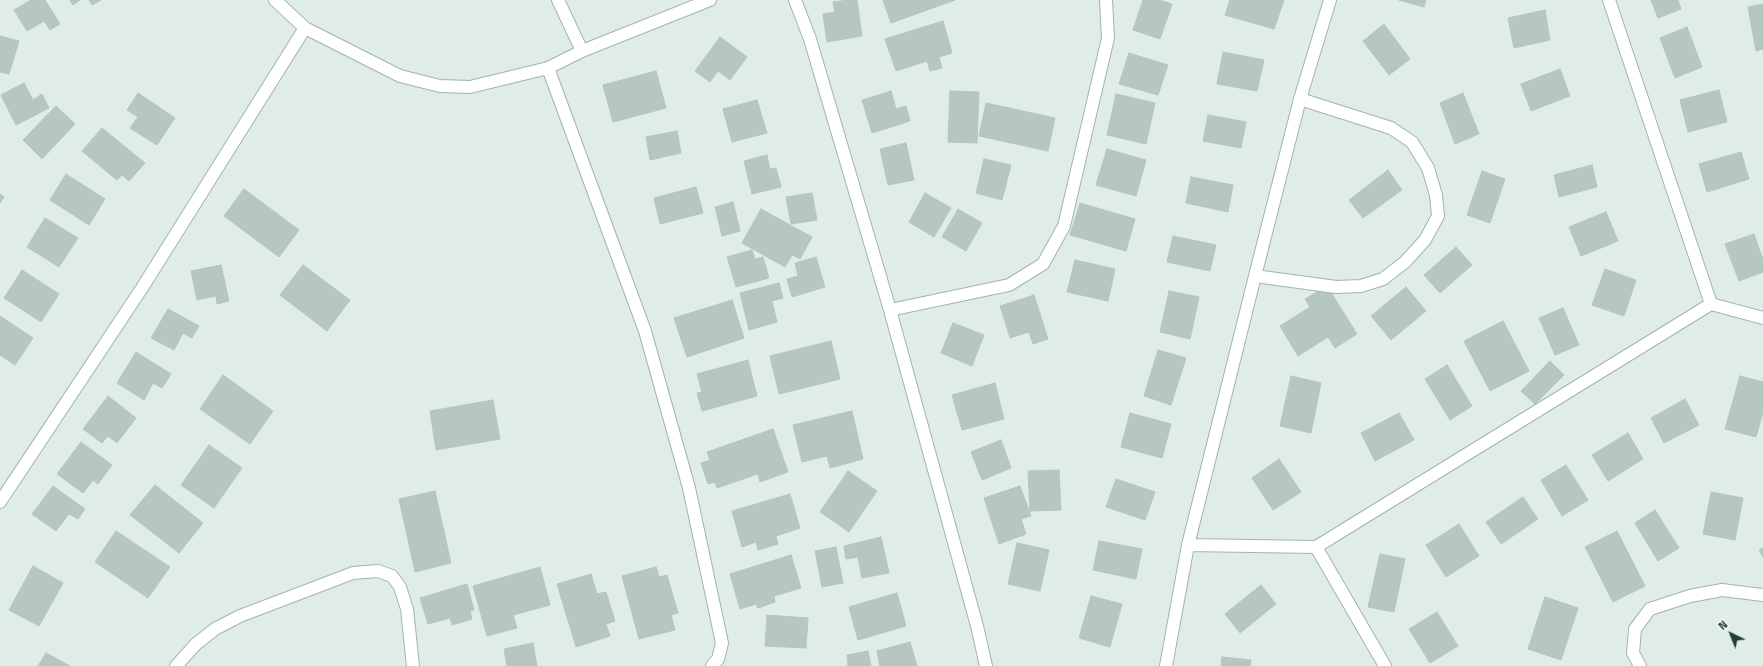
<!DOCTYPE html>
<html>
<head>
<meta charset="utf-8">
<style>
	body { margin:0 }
	#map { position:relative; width:1763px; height:666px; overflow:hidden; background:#e0ece7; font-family:"Titillium Web",sans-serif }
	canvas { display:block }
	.north { position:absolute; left:1711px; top:614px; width:40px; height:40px; -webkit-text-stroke:3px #f1f9f5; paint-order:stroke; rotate:317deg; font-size:11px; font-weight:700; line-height:16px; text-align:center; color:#1f3e37 }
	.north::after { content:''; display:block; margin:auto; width:14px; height:18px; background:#1f3e37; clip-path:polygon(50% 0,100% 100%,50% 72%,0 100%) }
</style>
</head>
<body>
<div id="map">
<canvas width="1763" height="666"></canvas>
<div class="north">N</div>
</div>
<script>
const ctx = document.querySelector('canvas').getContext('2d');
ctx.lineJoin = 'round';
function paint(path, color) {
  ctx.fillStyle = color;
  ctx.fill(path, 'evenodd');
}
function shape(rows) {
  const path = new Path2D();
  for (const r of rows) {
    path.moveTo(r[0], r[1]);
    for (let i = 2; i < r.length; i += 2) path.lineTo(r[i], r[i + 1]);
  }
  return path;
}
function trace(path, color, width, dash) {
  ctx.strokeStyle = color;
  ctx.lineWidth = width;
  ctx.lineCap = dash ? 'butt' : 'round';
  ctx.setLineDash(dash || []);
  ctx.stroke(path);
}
const building = shape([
	[31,0,45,0,60,24,50,30,44,21,27,31,14,10,31,0],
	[70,0,80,0,73,5,70,0],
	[89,0,101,0,92,5,89,0],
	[849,0,857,0,862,36,827,42,823,14,835,12,833,2,849,0],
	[883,0,955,0,891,23,883,0],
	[1143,0,1159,0,1172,4,1160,39,1133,30,1143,0],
	[1230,0,1284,0,1274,29,1225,15,1230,0],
	[1399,0,1426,0,1424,7,1399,0],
	[1651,0,1678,0,1681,9,1658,18,1651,0],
	[1763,4,1763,49,1756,51,1748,7,1763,4],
	[1545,10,1550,40,1514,48,1508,18,1545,10],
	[943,21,952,53,939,57,942,68,930,71,927,61,896,71,885,39,943,21],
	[1384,24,1410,59,1389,75,1363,41,1384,24],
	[1687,27,1702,67,1675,78,1660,38,1687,27],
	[0,36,19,41,9,74,0,72,0,36],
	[720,37,747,57,730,80,718,71,710,82,695,71,720,37],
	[1223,52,1264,60,1257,91,1217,84,1223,52],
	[1129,53,1168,65,1158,95,1119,84,1129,53],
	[1560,69,1570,96,1531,111,1521,84,1560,69],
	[656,71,666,108,613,122,603,85,656,71],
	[24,83,33,100,42,94,49,108,16,125,1,95,24,83],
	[1719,90,1727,122,1688,132,1680,100,1719,90],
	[891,91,896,109,906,106,910,121,872,133,862,100,891,91],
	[950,91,979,92,977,143,948,142,950,91],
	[138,93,175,118,157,145,130,128,138,117,127,110,138,93],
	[1463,93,1479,134,1455,144,1440,103,1463,93],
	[1116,94,1155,103,1146,144,1107,135,1116,94],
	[757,100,767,133,732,142,723,109,757,100],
	[986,103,1055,118,1048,151,979,136,986,103],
	[56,106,75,124,42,159,23,140,56,106],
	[1208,115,1246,122,1241,148,1203,141,1208,115],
	[102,128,145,163,129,181,122,175,117,180,82,151,102,128],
	[677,131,681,153,650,160,646,137,677,131],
	[906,143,914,180,888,185,880,149,906,143],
	[1107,149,1146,160,1136,196,1096,185,1107,149],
	[1741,152,1749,179,1707,192,1699,164,1741,152],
	[767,155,770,169,776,168,781,187,752,194,744,161,767,155],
	[984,159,1011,165,1002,200,976,193,984,159],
	[1592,165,1597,187,1559,197,1554,175,1592,165],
	[1388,170,1402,190,1363,218,1349,200,1388,170],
	[1482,171,1505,179,1490,223,1467,215,1482,171],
	[66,174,105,199,89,225,50,200,66,174],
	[1191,177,1233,185,1228,212,1186,203,1191,177],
	[696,187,703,213,660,224,654,198,696,187],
	[244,189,299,230,279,257,224,216,244,189],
	[812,193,817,220,791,224,786,197,812,193],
	[925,193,951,208,934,237,909,222,925,193],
	[0,194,4,197,0,203,0,194],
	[733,202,740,231,722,236,715,207,733,202],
	[1080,203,1135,219,1126,251,1070,235,1080,203],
	[761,209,812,237,800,259,792,255,785,267,742,243,761,209],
	[958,209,982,223,966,251,942,237,958,209],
	[1606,212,1618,241,1581,256,1569,227,1606,212],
	[45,218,78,238,59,267,27,247,45,218],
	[1754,234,1763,260,1763,272,1739,281,1725,244,1754,234],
	[1173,236,1216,245,1210,271,1167,262,1173,236],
	[1456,247,1472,265,1440,293,1424,275,1456,247],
	[752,250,755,259,763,257,769,278,736,287,727,257,752,250],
	[816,257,825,287,792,297,787,279,798,276,795,263,816,257],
	[1075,260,1115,269,1108,301,1067,292,1075,260],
	[221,265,229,301,217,304,216,296,197,300,191,271,221,265],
	[303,265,350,300,327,331,280,295,303,265],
	[1605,269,1636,280,1624,316,1592,305,1605,269],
	[22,270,59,294,41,322,4,298,22,270],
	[779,283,783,298,772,301,777,322,749,330,740,293,779,283],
	[1327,286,1357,334,1335,348,1328,337,1298,356,1280,326,1310,307,1305,299,1327,286],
	[1406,287,1426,311,1391,340,1371,316,1406,287],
	[1169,291,1199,297,1190,339,1160,332,1169,291],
	[1034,295,1048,339,1033,344,1029,332,1010,338,1000,306,1034,295],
	[732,300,744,338,687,357,674,318,732,300],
	[1563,308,1579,345,1555,355,1539,318,1563,308],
	[168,309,199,326,192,338,183,333,174,350,151,338,168,309],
	[0,316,33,338,15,365,0,355,0,316],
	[1503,321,1529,371,1490,391,1464,341,1503,321],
	[953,323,984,335,972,366,941,353,953,323],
	[831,341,840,379,779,394,770,356,831,341],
	[1158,350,1186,358,1171,405,1144,396,1158,350],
	[136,352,171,374,162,388,153,383,144,400,117,383,136,352],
	[748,360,757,396,702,411,697,393,702,392,697,374,748,360],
	[1550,361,1564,375,1535,404,1521,391,1550,361],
	[1447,365,1472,406,1450,420,1425,379,1447,365],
	[223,375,273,411,250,444,200,409,223,375],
	[1291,376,1321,383,1311,433,1280,426,1291,376],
	[1740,376,1763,382,1763,412,1756,437,1725,429,1740,376],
	[995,383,1004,419,962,430,952,395,995,383],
	[108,396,136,418,117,443,108,436,102,443,83,429,108,396],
	[1685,399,1699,425,1664,443,1651,418,1685,399],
	[493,400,500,439,436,450,430,411,493,400],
	[852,411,863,459,830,468,827,456,802,462,793,425,852,411],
	[1130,413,1171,424,1162,458,1121,447,1130,413],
	[1399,413,1414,440,1375,461,1361,433,1399,413],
	[773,429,788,472,760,482,758,474,717,488,715,482,708,484,701,463,710,460,707,452,773,429],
	[1628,433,1643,459,1608,481,1592,455,1628,433],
	[1001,440,1011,468,982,480,971,452,1001,440],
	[81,442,112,465,98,484,93,480,83,493,57,474,81,442],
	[209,445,242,468,214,508,181,485,209,445],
	[1279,459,1301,492,1273,510,1252,478,1279,459],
	[1566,465,1588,500,1562,516,1541,480,1566,465],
	[1059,470,1061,510,1030,511,1028,471,1059,470],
	[848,471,877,491,849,532,820,512,848,471],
	[1116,479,1155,492,1145,520,1106,507,1116,479],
	[155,485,203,523,179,553,130,515,155,485],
	[53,486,85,509,78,519,69,514,56,531,32,514,53,486],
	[1020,486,1031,516,1021,519,1026,534,999,544,984,498,1020,486],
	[435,491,451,563,415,572,399,499,435,491],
	[1711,492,1743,498,1735,540,1703,534,1711,492],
	[790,494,800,528,776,536,778,544,758,550,756,542,742,547,732,511,790,494],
	[1523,497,1538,519,1501,544,1486,522,1523,497],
	[1655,510,1679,548,1658,561,1635,523,1655,510],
	[1459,524,1479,556,1446,577,1426,545,1459,524],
	[116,531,170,567,148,598,95,562,116,531],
	[1617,531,1645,586,1613,602,1585,547,1617,531],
	[881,537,889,573,862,578,858,557,846,559,844,546,881,537],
	[1099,541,1142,549,1136,579,1093,570,1099,541],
	[1017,543,1049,550,1040,591,1008,584,1017,543],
	[836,547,843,583,822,587,815,551,836,547],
	[1763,548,1763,557,1759,550,1763,548],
	[1380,554,1405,559,1394,612,1368,607,1380,554],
	[791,555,801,588,774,596,775,602,758,608,756,604,740,609,730,574,791,555],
	[33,566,63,583,39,626,9,610,33,566],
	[540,567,550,605,513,615,517,628,487,636,473,586,540,567],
	[656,567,659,577,667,575,678,613,671,615,675,630,639,639,622,576,656,567],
	[591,574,597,594,606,592,615,621,606,624,610,636,576,647,557,584,591,574],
	[467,584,474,610,470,611,472,619,452,625,450,618,428,624,420,598,467,584],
	[1261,585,1276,604,1240,633,1225,614,1261,585],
	[897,593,906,626,858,640,849,607,897,593],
	[1091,596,1122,604,1110,647,1079,638,1091,596],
	[1545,597,1578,608,1561,660,1528,649,1545,597],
	[1437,612,1458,646,1430,663,1409,629,1437,612],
	[767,615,808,618,806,648,765,646,767,615],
	[910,642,917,666,880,666,877,651,910,642],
	[533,643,537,666,507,666,504,649,533,643],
	[868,651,871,666,848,666,847,655,868,651],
	[46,653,70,666,38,666,46,653],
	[1222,657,1251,660,1250,666,1221,666,1222,657]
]);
paint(building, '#b5c7c0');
trace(building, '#b2c6bf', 1);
const minor = shape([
	[275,0,305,28,400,76,440,86,470,87,548,68,582,51,710,0],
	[558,0,582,51],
	[795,0,810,39,890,310,977,626,986,666],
	[1609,0,1711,304],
	[548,68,645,331,689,488,722,643,718,659,712,666],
	[1255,276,1336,287,1361,286,1383,279,1405,262,1425,240,1438,216,1436,195,1428,168,1412,142,1391,128,1300,99],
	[890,310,1009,285,1043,264,1064,226,1108,38,1106,0],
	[0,502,142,288,305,28],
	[1188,545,1316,547,1711,304,1763,318],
	[1316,547,1385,666],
	[176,666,196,644,215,629,240,616,353,573,378,571,392,576,400,587,407,609,413,666],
	[1166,666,1188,545,1255,276,1300,99,1330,0],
	[1640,666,1633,653,1635,629,1650,609,1690,596,1722,590,1763,595]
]);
trace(minor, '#a2b4af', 14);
trace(minor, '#fff', 12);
</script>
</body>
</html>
